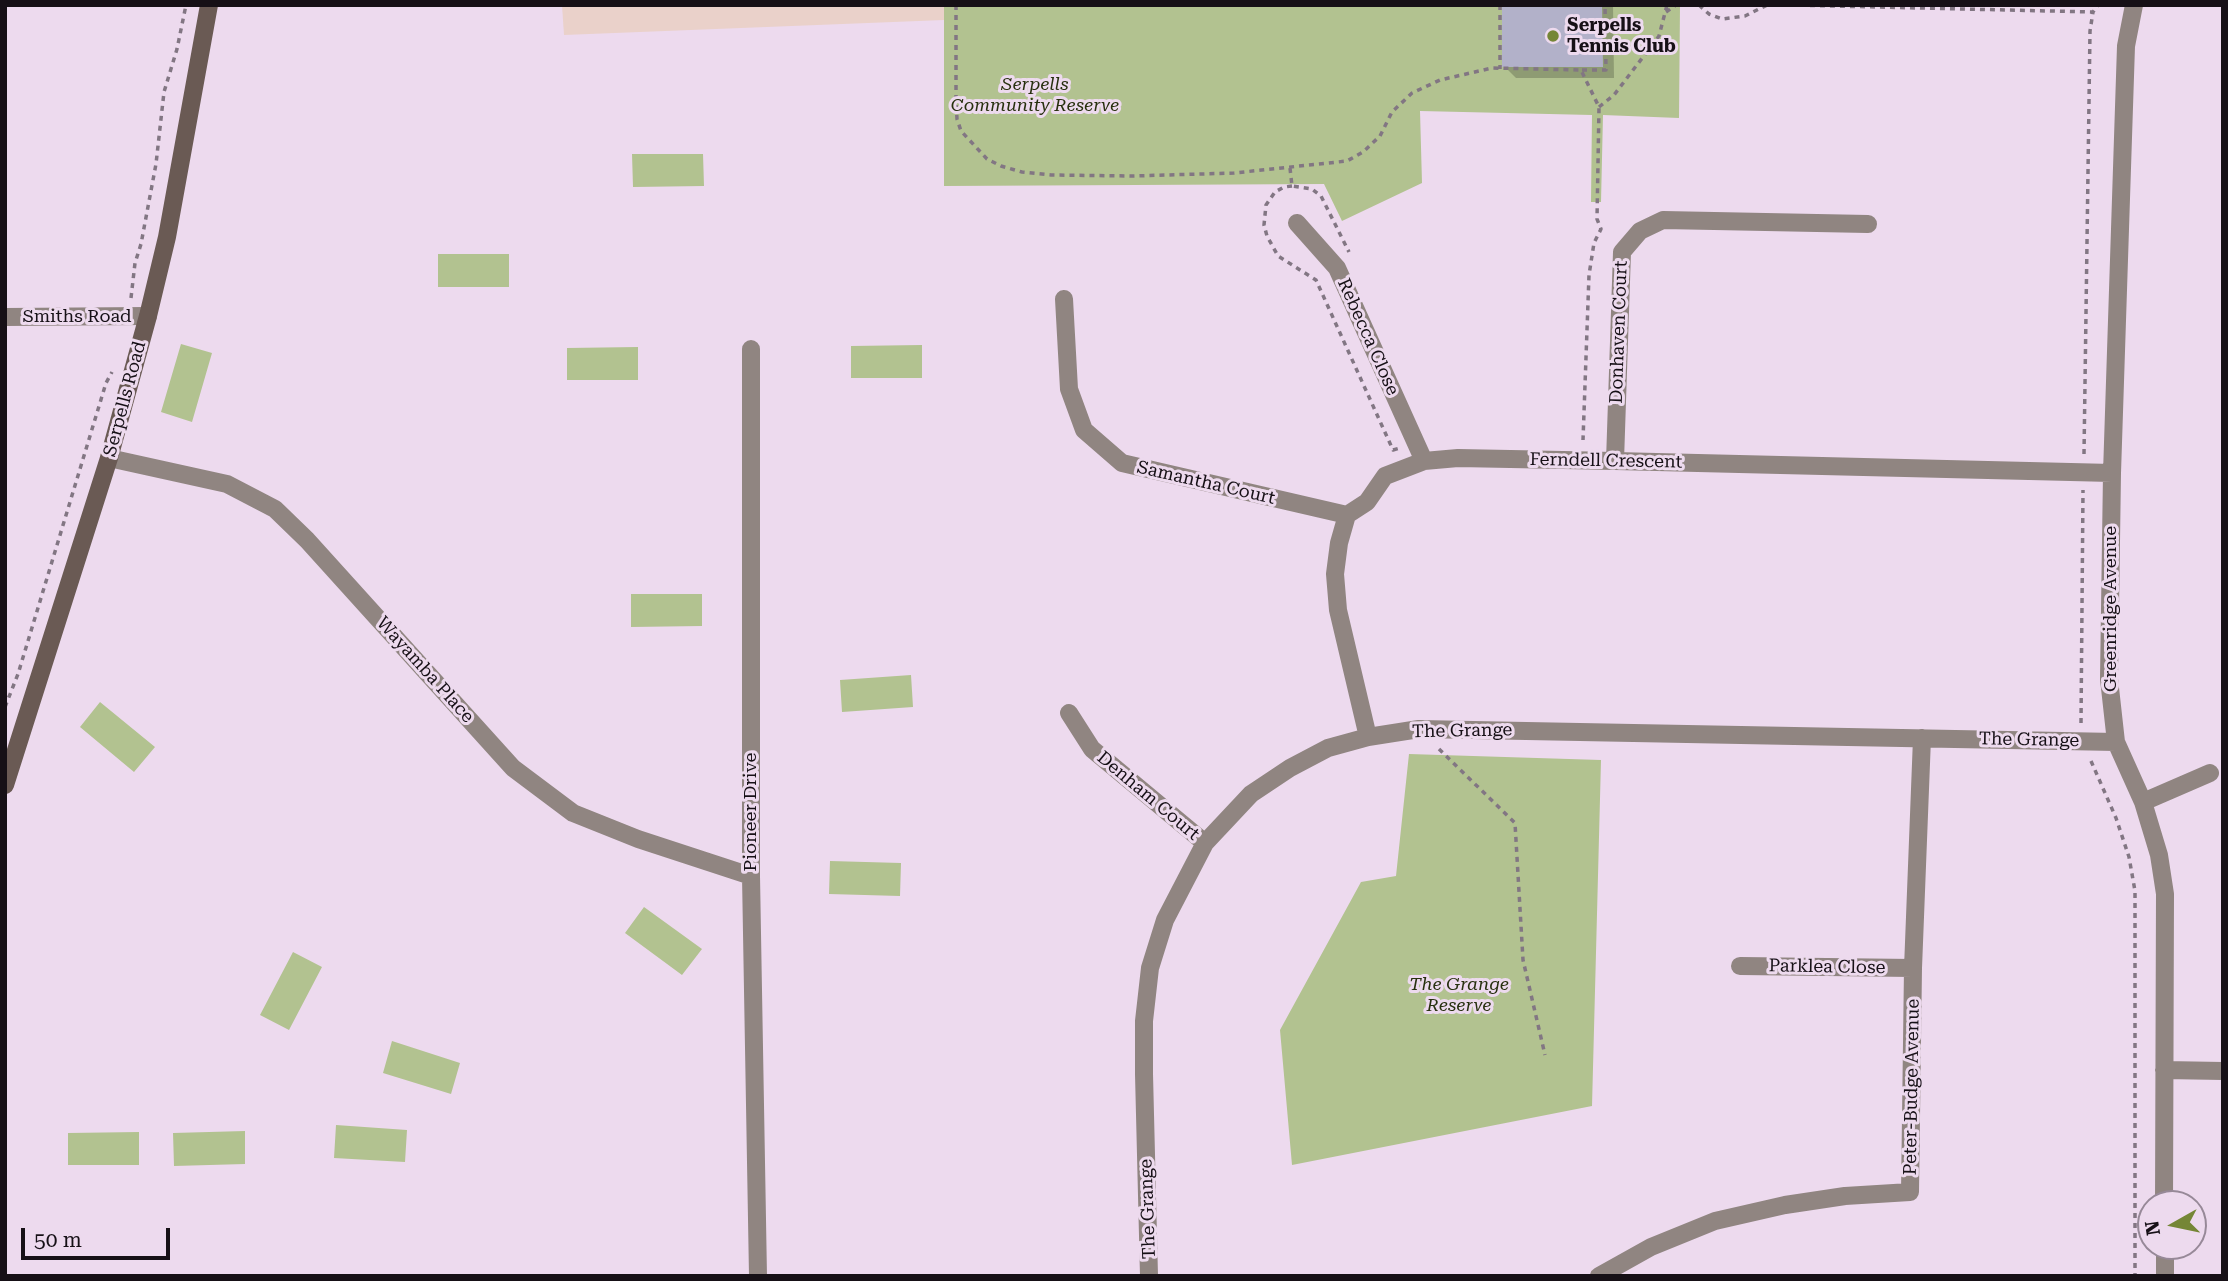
<!DOCTYPE html>
<html>
<head>
<meta charset="utf-8">
<style>
	body { margin:0 }
	#map { position:relative; width:2228px; height:1281px; overflow:hidden; background:#eddaee; font-family:"Roboto Serif",serif }
	canvas { display:block }
	.frame { position:absolute; inset:0; border:7px solid #161016; pointer-events:none }
	.north { position:absolute; left:2137px; top:1190px; width:70px; height:70px; box-sizing:border-box; background:#eddaee; border:2px solid #978998; border-radius:50%; rotate:261deg; font-size:19px; font-weight:700; line-height:28px; text-align:center; color:#161016 }
	.north::after { content:''; display:block; margin:auto; width:24px; height:32px; background:#758636; clip-path:polygon(50% 0,100% 100%,50% 72%,0 100%) }
	.scale { position:absolute; left:21px; top:1228px; width:149px; height:32px; box-sizing:border-box; border:4px solid #161016; border-top:0; padding-left:9px; font-size:21px; line-height:24px; white-space:nowrap; color:#161016; -webkit-text-stroke:5px #eddaee; paint-order:stroke }
</style>
</head>
<body>
<div id="map">
<canvas width="2228" height="1281"></canvas>
<div class="frame"></div>
<div class="north">N</div>
<div class="scale">50 m</div>
</div>
<script>
const ctx = document.querySelector('canvas').getContext('2d');
ctx.lineJoin = 'round';
function paint(path, color) {
  ctx.fillStyle = color;
  ctx.fill(path, 'evenodd');
}
function shape(rows) {
  const path = new Path2D();
  for (const r of rows) {
    path.moveTo(r[0], r[1]);
    for (let i = 2; i < r.length; i += 2) path.lineTo(r[i], r[i + 1]);
  }
  return path;
}
function trace(path, color, width, dash) {
  ctx.strokeStyle = color;
  ctx.lineWidth = width;
  ctx.lineCap = dash ? 'butt' : 'round';
  ctx.setLineDash(dash || []);
  ctx.stroke(path);
}
function drawText(font, color, halo, rows, align = 'center') {
  ctx.font = font + ' "Roboto Serif",serif';
  ctx.lineWidth = 6;
  ctx.setLineDash([]);
  ctx.textBaseline = 'middle';
  ctx.strokeStyle = halo;
  ctx.fillStyle = color;
  for (const [text, x, y, turn = 0] of rows) {
    ctx.save();
    ctx.translate(x, y);
    ctx.rotate((+turn || 0) * Math.PI / 180);
    ctx.textAlign = isNaN(turn) ? turn : align;
    if (halo) ctx.strokeText(text, 0, 0);
    ctx.fillText(text, 0, 0);
    ctx.restore();
  }
}
paint(shape([
	[562,5,944,5,944,20,564,35]
]), '#ead1ca');
paint(shape([
	[944,5,1680,5,1679,118,1603,115,1601,202,1591,202,1592,115,1420,111,1422,183,1342,221,1324,184,944,186],
	[632,154,703,154,704,186,633,187],
	[509,254,509,287,438,287,438,254],
	[181,344,212,353,192,422,161,412],
	[922,345,922,378,851,378,851,346],
	[638,347,638,380,567,380,567,348],
	[631,594,702,594,702,626,631,627],
	[911,675,913,707,842,712,840,680],
	[100,702,155,747,134,772,80,727],
	[1409,754,1601,760,1592,1106,1292,1165,1280,1030,1361,882,1396,876],
	[830,861,901,863,900,896,829,894],
	[644,907,702,949,682,975,625,933],
	[293,952,322,967,289,1030,260,1015],
	[392,1041,460,1063,451,1094,383,1073],
	[336,1125,407,1130,405,1162,334,1158],
	[245,1131,245,1164,174,1166,173,1133],
	[139,1132,139,1165,68,1165,68,1133]
]), '#b2c290');
paint(shape([
	[1504,5,1613,5,1614,78,1516,78,1504,66]
]), '#0003');
paint(shape([
	[1502,5,1602,5,1603,67,1502,67]
]), '#b2b1c9');
trace(shape([
	[956,5,956,102,957,119,961,131,987,159,1001,166,1022,172,1051,175,1133,176,1234,173,1347,161,1363,152,1380,136,1392,112,1412,93,1440,80,1492,68,1581,70,1599,107,1597,219,1601,229,1594,243,1589,275,1583,440],
	[1500,5,1500,69],
	[1699,5,1709,14,1722,19,1745,16,1767,5],
	[1790,5,2093,12,2098,5],
	[1666,12,1676,5],
	[1582,70,1606,70,1605,5],
	[1599,107,1614,95,1659,36,1667,5],
	[1290,168,1292,186,1312,189,1321,196,1349,252],
	[1292,186,1284,187,1275,192,1266,205,1264,225,1267,236,1278,256,1316,280,1393,450,1400,448],
	[131,298,135,263,141,244,156,164,164,92,177,49,186,5],
	[2084,454,2090,31,2093,12],
	[5,707,18,674,106,383,112,372],
	[2081,723,2083,490],
	[1439,749,1515,823,1523,960,1545,1055],
	[2091,761,2116,818,2129,857,2135,891,2135,1276]
]), '#827683', 3.5, [5, 5]);
trace(shape([
	[2134,5,2126,46,2112,473,2109,679,2116,742,2143,802,2159,855,2165,894,2164,1204],
	[1297,223,1337,268,1424,461],
	[1064,299,1069,389,1084,430,1122,463,1347,515],
	[5,317,148,316],
	[751,349,751,876,758,1276],
	[109,458,227,484,275,509,307,540,513,768,573,813,638,839,751,876],
	[1615,461,1622,252,1640,231,1663,220,1868,224],
	[1069,713,1092,749,1205,843],
	[1368,737,1338,610,1335,574,1339,543,1347,515,1367,502,1385,476,1424,461,1458,458,1615,461,2112,473],
	[2143,802,2210,773],
	[1740,966,1913,968],
	[2164,1070,2223,1071],
	[2165,1246,2165,1276],
	[1149,1276,1144,1074,1144,1021,1150,968,1165,920,1205,843,1251,794,1290,768,1328,748,1368,737,1419,729,2116,742],
	[1599,1276,1651,1247,1715,1221,1785,1205,1845,1196,1910,1192,1913,968,1922,738]
]), '#908581', 18);
trace(shape([
	[5,785,109,458,148,316,167,237,209,5]
]), '#6a5a54', 18);
for (const [x, y, r, color] of [
	[1553,36,7,"#758636"]
]) {
  const dot = new Path2D();
  dot.arc(x, y, r, 0, 2 * Math.PI);
  ctx.fillStyle = color;
  ctx.fill(dot);
  trace(dot, '#eddaee', 2.5);
}
drawText('bold 18px', '#161016', '#eddaee', [
	["Serpells",1567,26],
	["Tennis Club",1567,47]
], 'left');
drawText('italic 18px', '#27300e', '#eddaee', [
	["Serpells",1035,85],
	["Community Reserve",1035,106],
	["The Grange",1459,985],
	["Reserve",1459,1006]
]);
drawText('18px', '#161016', '#eddaee', [
	["Smiths Road",77,317],
	["Donhaven Court",1619,332,-88],
	["Rebecca Close",1368,337,66],
	["Serpells Road",125,399,-75],
	["Ferndell Crescent",1606,461,1],
	["Samantha Court",1206,483,13],
	["Greenridge Avenue",2111,609,-90],
	["Wayamba Place",425,670,48],
	["The Grange",1462,731,-1],
	["The Grange",2029,740,1],
	["Denham Court",1148,796,40],
	["Pioneer Drive",751,812,-90],
	["Parklea Close",1827,967,1],
	["Peter-Budge Avenue",1912,1087,-89],
	["The Grange",1148,1209,-92]
]);
</script>
</body>
</html>
